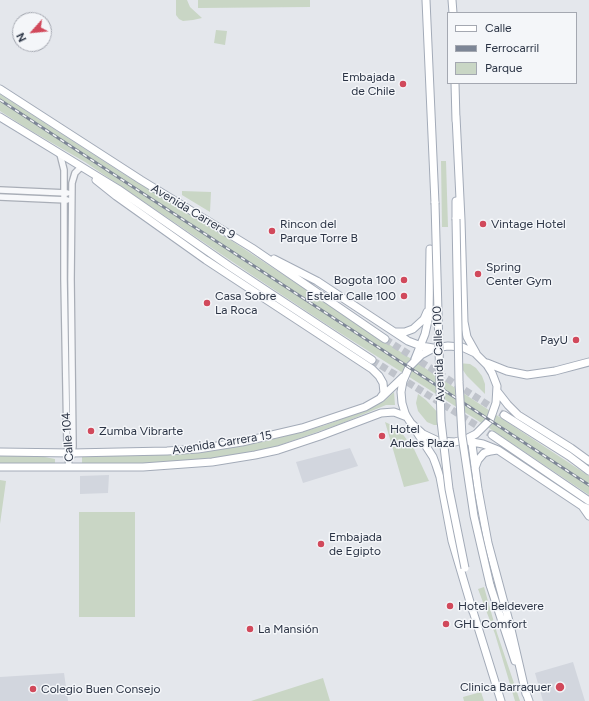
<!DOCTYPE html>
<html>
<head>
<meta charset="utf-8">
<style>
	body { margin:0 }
	#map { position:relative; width:589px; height:701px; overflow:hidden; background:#e4e7ec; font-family:Figtree,sans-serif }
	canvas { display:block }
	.legend { position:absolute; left:447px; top:12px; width:130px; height:72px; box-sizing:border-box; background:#f4f6f9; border:1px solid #a4a8b1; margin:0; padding:5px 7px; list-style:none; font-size:12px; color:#2b3445 }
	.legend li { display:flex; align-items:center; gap:8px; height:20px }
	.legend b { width:20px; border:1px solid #a4a8b1 }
	.north { position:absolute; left:12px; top:12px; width:40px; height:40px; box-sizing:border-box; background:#f4f6f9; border:1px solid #a4a8b1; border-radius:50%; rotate:243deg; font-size:11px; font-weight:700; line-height:16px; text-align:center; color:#2b3445 }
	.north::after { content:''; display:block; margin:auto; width:14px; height:18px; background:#d1495b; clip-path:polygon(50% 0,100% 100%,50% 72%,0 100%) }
</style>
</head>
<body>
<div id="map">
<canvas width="589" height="701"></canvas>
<ul class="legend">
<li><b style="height:5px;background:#fff"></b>Calle</li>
<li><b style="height:5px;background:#7d8696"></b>Ferrocarril</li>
<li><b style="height:11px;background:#c9d6c5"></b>Parque</li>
</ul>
<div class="north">N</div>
</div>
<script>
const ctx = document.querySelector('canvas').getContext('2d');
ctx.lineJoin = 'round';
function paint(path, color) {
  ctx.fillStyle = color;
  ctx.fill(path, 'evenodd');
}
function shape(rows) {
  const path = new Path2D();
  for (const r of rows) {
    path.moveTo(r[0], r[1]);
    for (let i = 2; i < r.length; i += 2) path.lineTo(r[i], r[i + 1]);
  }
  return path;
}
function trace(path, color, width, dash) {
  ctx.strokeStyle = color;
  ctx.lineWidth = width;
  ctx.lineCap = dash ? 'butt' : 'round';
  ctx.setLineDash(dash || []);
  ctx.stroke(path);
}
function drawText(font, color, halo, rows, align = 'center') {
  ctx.font = font + ' Figtree,sans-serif';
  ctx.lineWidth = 3;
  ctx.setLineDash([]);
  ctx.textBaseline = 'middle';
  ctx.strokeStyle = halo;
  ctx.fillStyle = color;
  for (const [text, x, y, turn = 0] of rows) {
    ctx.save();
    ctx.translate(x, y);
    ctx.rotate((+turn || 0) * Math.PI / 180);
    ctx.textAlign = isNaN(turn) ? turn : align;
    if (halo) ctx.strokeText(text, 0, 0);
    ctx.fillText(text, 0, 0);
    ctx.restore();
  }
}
paint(shape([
	[350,448,358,466,303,483,296,462],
	[109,475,108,493,80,494,80,476],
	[573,662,585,701,543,701,535,673],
	[64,673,68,701,0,701,0,677]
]), '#d2d6de');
paint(shape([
	[176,0,187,0,190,7,202,18,193,20,183,21,179,19,176,15],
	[198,0,310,0,310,7,198,8],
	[216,30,227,31,225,45,214,43],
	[0,94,122,173,229,239,589,476,589,495,477,420,326,324,255,277,85,162,28,129,0,111],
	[441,161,446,161,448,227,442,227],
	[182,191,211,192,210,212,182,195],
	[458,363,470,364,476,368,482,376,485,384,485,394,467,376],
	[394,392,395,405,386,405,340,424,260,452,194,461,163,464,82,464,82,457,171,454,209,451,265,441,302,432,326,425,375,406,383,402],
	[418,394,426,400,441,416,439,425,434,425,427,422,418,411,416,403],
	[385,422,398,428,414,449,429,481,404,487],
	[0,455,40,456,55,459,55,464,0,464],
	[0,480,6,481,0,524],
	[79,512,135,512,135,617,79,617],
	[484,587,497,633,520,701,515,701,495,634,478,589],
	[323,678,330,701,251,701],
	[481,692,484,701,464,701,463,697]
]), '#c9d6c5');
trace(shape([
	[385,339,504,415],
	[372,360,492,435]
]), '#bfc3cb', 7, [7, 3.5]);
const minor = shape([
	[60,154,64,170,64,279,67,444,69,467],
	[0,190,67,193],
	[0,197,67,200],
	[72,455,73,446,71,279,72,183,75,173,81,167]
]);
const major = shape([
	[426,0,435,203],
	[452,0,453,13],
	[455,83,456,121],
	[0,89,141,180,252,248,385,339],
	[456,116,461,220,464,322,467,337,476,353],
	[0,117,118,189,229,266,372,360],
	[96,180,116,196,206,260,372,369,379,376,383,383,384,393,381,397],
	[456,201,456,219],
	[274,259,317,281,408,341,421,346,433,348],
	[395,332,405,332,413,329,424,319,427,312],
	[415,359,425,334,429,316,430,249],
	[487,363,507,371,527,375,555,371,589,362],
	[497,391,508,405,518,415,571,448,589,461],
	[504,415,569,456,589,471],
	[411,423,423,434,438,441,455,442,466,439,476,434,490,420,496,403,497,386,492,373,487,365,475,353,462,347,448,346,434,348,421,355,409,367,403,381,401,392,402,403,405,413,407,417,433,457,436,465,440,477,452,541,473,612],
	[492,435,589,501],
	[471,437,478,489,488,543,510,625,526,694],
	[467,441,483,444,498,450,582,506,589,509],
	[0,452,72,453,167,451,198,449,242,442,302,428,365,407,381,398,403,377],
	[0,467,143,467,212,462,255,455,278,450,320,436,381,413,394,412,407,417],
	[475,468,478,460,484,453,491,451,497,450],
	[582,506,589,516],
	[490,585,515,661],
	[472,608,501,701],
	[525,690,529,701]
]);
trace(minor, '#a9aeb7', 8);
trace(major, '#a3abb8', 9);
trace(minor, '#f7f8fa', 5.5);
trace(major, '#fff', 7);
const rail = shape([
	[0,100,589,485]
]);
trace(rail, '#7d8696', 3);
trace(rail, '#f4f6f9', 1.5, [4.5]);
const majorBridge = shape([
	[435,203,441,421,449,489,465,568],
	[456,219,459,382,462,436,474,516,490,585]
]);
trace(majorBridge, '#a3abb8', 9, []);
trace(majorBridge, '#fff', 7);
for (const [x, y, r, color] of [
	[403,84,4,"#d1495b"],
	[483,224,4,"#d1495b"],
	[272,231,4,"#d1495b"],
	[478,274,4,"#d1495b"],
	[404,280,4,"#d1495b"],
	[404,296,4,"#d1495b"],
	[207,303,4,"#d1495b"],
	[576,340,4,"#d1495b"],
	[91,431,4,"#d1495b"],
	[382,436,4,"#d1495b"],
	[321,544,4,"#d1495b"],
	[450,606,4,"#d1495b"],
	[446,624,4,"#d1495b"],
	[250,629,4,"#d1495b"],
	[560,687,5,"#d1495b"],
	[33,689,4,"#d1495b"]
]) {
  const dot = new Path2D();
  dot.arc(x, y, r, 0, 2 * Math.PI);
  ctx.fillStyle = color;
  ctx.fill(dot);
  trace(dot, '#f4f6f9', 1.5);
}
drawText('12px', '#2b3445', '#f4f6f9', [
	["Embajada",395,77,"right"],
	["de Chile",395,91,"right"],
	["Rincon del",280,224],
	["Parque Torre B",280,238],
	["Vintage Hotel",491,224],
	["Spring",486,267],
	["Center Gym",486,281],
	["Bogota 100",396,280,"right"],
	["Casa Sobre",215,296],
	["La Roca",215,310],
	["Estelar Calle 100",396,296,"right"],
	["PayU",568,340,"right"],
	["Hotel",390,429],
	["Andes Plaza",390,443],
	["Zumba Vibrarte",99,431],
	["Embajada",329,537],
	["de Egipto",329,551],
	["Hotel Beldevere",458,606],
	["GHL Comfort",454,624],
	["La Mansión",258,629],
	["Clinica Barraquer",551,687,"right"],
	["Colegio Buen Consejo",41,689]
], 'left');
drawText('12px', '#2b3445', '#f4f6f9', [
	["Avenida Carrera 9",193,212,31],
	["Avenida Calle 100",439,354,-92],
	["Calle 104",68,437,-94],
	["Avenida Carrera 15",222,443,-9]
]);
</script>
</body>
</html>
